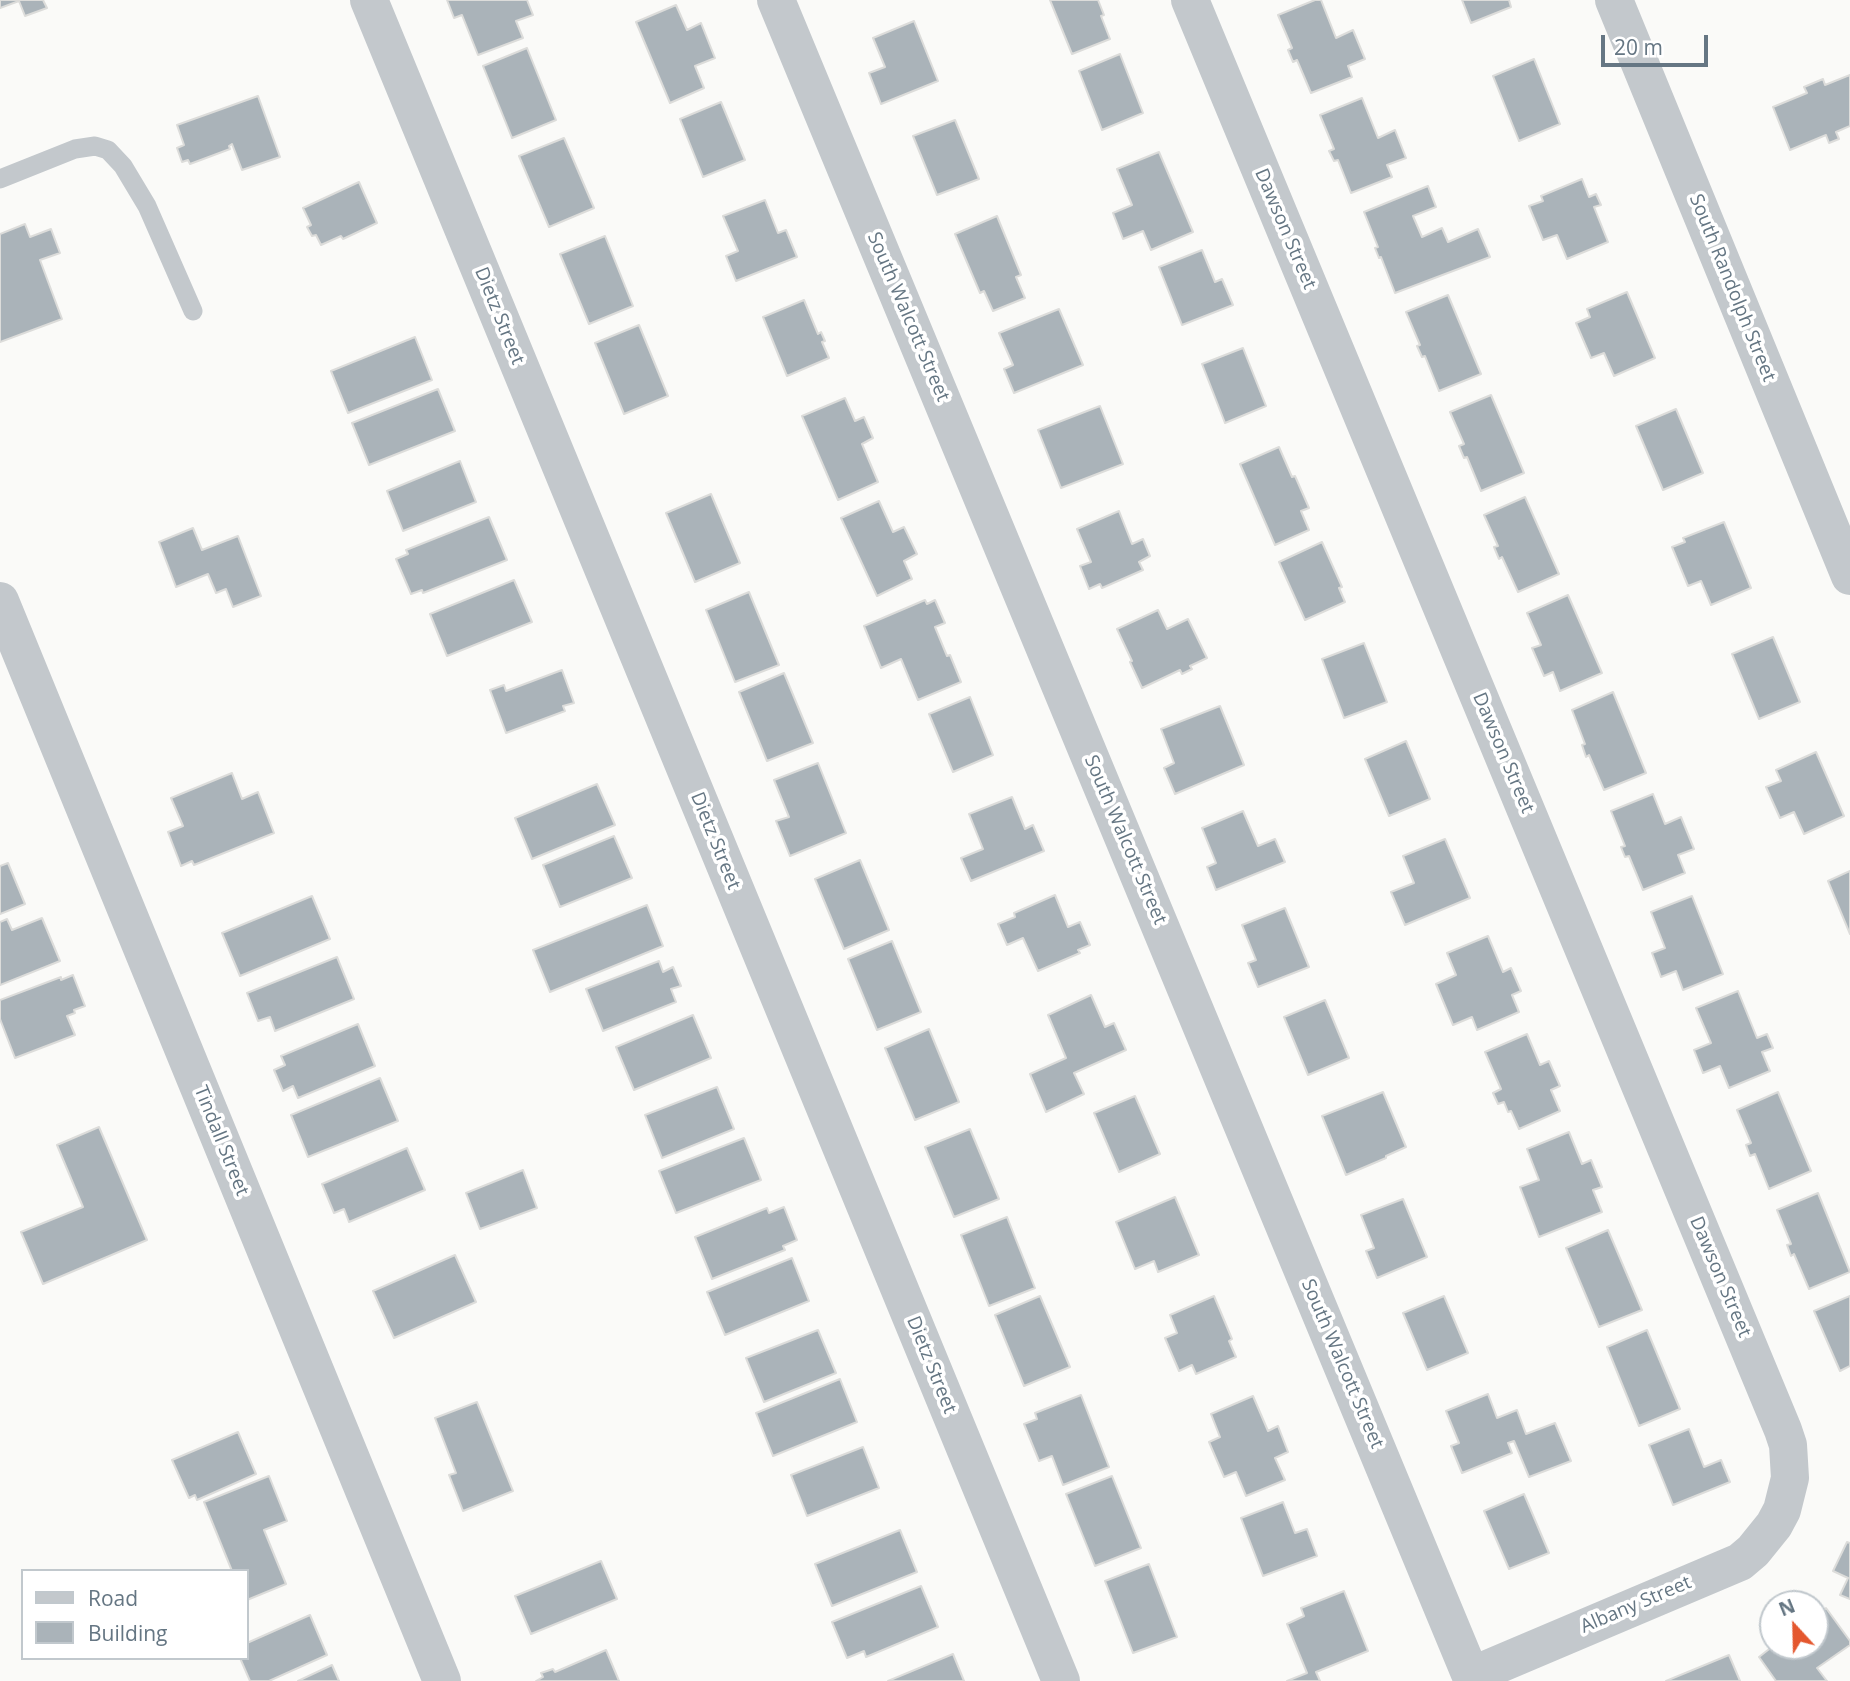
<!DOCTYPE html>
<html>
<head>
<meta charset="utf-8">
<style>
	body { margin:0 }
	#map { position:relative; width:1850px; height:1681px; overflow:hidden; background:#fafaf8; font-family:"Open Sans",sans-serif }
	canvas { display:block }
	.legend { position:absolute; left:21px; top:1569px; width:228px; height:91px; box-sizing:border-box; background:#fff; border:2px solid #c1c8cd; margin:0; padding:9px 12px; list-style:none; font-size:21px; color:#657683 }
	.legend li { display:flex; align-items:center; gap:14px; height:35px }
	.legend b { width:35px; border:2px solid #c1c8cd }
	.north { position:absolute; left:1759px; top:1590px; width:70px; height:70px; box-sizing:border-box; background:#fff; border:2px solid #c1c8cd; border-radius:50%; rotate:338deg; font-size:19px; font-weight:700; line-height:28px; text-align:center; color:#657683 }
	.north::after { content:''; display:block; margin:auto; width:24px; height:32px; background:#e4572e; clip-path:polygon(50% 0,100% 100%,50% 72%,0 100%) }
	.scale { position:absolute; left:1601px; top:35px; width:107px; height:32px; box-sizing:border-box; border:4px solid #657683; border-top:0; padding-left:9px; font-size:21px; line-height:24px; white-space:nowrap; color:#657683; -webkit-text-stroke:5px #fff; paint-order:stroke }
</style>
</head>
<body>
<div id="map">
<canvas width="1850" height="1681"></canvas>
<ul class="legend">
<li><b style="height:9px;background:#c3c8cc"></b>Road</li>
<li><b style="height:19px;background:#aab3b9"></b>Building</li>
</ul>
<div class="north">N</div>
<div class="scale">20 m</div>
</div>
<script>
const ctx = document.querySelector('canvas').getContext('2d');
ctx.lineJoin = 'round';
function paint(path, color) {
  ctx.fillStyle = color;
  ctx.fill(path, 'evenodd');
}
function shape(rows) {
  const path = new Path2D();
  for (const r of rows) {
    path.moveTo(r[0], r[1]);
    for (let i = 2; i < r.length; i += 2) path.lineTo(r[i], r[i + 1]);
  }
  return path;
}
function trace(path, color, width, dash) {
  ctx.strokeStyle = color;
  ctx.lineWidth = width;
  ctx.lineCap = dash ? 'butt' : 'round';
  ctx.setLineDash(dash || []);
  ctx.stroke(path);
}
function drawText(font, color, halo, rows, align = 'center') {
  ctx.font = font + ' "Open Sans",sans-serif';
  ctx.lineWidth = 7;
  ctx.setLineDash([]);
  ctx.textBaseline = 'middle';
  ctx.strokeStyle = halo;
  ctx.fillStyle = color;
  for (const [text, x, y, turn = 0] of rows) {
    ctx.save();
    ctx.translate(x, y);
    ctx.rotate((+turn || 0) * Math.PI / 180);
    ctx.textAlign = isNaN(turn) ? turn : align;
    if (halo) ctx.strokeText(text, 0, 0);
    ctx.fillText(text, 0, 0);
    ctx.restore();
  }
}
const building = shape([
	[0,0,43,0,47,8,25,16,19,1,0,8,0,0],
	[447,0,527,0,533,15,516,21,523,38,478,55,462,15,454,18,447,0],
	[1050,0,1098,0,1104,15,1101,16,1110,39,1072,54,1050,0],
	[1315,0,1321,0,1336,38,1353,30,1365,59,1348,66,1352,77,1311,93,1297,60,1293,62,1288,50,1292,48,1278,15,1315,0],
	[1462,0,1509,0,1511,7,1471,23,1462,0],
	[676,5,687,30,701,23,715,58,695,66,704,88,670,103,636,22,676,5],
	[914,21,938,81,881,104,869,73,885,67,873,38,914,21],
	[527,48,556,120,512,138,483,66,527,48],
	[1120,54,1143,113,1102,130,1079,71,1120,54],
	[1534,59,1560,124,1519,141,1493,76,1534,59],
	[1850,75,1850,126,1836,132,1839,139,1829,143,1826,135,1790,150,1773,107,1807,93,1804,87,1823,79,1825,85,1850,75],
	[258,96,280,157,242,170,232,144,229,146,230,149,190,164,188,160,182,162,177,148,184,145,177,125,258,96],
	[1362,98,1378,138,1395,130,1406,158,1387,165,1392,177,1351,193,1338,160,1334,161,1329,151,1334,149,1320,115,1362,98],
	[721,102,745,160,703,177,680,119,721,102],
	[955,120,979,179,937,195,913,136,955,120],
	[564,138,594,208,549,227,519,156,564,138],
	[1159,152,1193,232,1151,250,1143,231,1123,239,1113,213,1132,205,1117,169,1159,152],
	[1582,179,1589,197,1596,194,1601,205,1594,207,1608,242,1567,259,1557,235,1543,240,1529,206,1543,201,1541,196,1582,179],
	[359,182,377,223,343,239,341,236,321,245,316,235,312,236,307,227,311,225,303,208,359,182],
	[1428,186,1436,207,1413,216,1422,237,1442,228,1448,242,1478,229,1490,257,1395,293,1381,257,1379,258,1375,248,1378,247,1364,212,1428,186],
	[765,200,778,233,786,230,797,257,736,281,726,256,738,251,723,216,765,200],
	[997,216,1021,275,1016,277,1025,298,993,311,984,291,980,293,955,234,997,216],
	[25,224,30,237,51,229,60,253,40,260,62,319,0,342,0,234,25,224],
	[605,236,633,306,589,324,560,254,605,236],
	[1202,250,1215,282,1222,279,1233,305,1182,325,1159,267,1202,250],
	[1627,292,1655,358,1614,376,1604,353,1591,358,1576,323,1590,317,1587,309,1627,292],
	[1448,295,1481,374,1439,391,1425,356,1422,357,1417,346,1420,345,1406,312,1448,295],
	[804,300,818,334,821,332,825,341,822,342,829,358,787,376,763,317,804,300],
	[1059,309,1083,365,1014,393,1004,369,1013,365,999,333,1059,309],
	[639,325,668,396,624,414,595,343,639,325],
	[415,337,432,380,348,413,331,371,415,337],
	[1243,348,1266,406,1225,423,1202,364,1243,348],
	[438,389,455,431,369,465,352,423,438,389],
	[1491,395,1524,473,1481,491,1467,457,1464,458,1459,446,1464,444,1450,412,1491,395],
	[845,398,855,421,864,417,873,438,862,444,878,482,838,500,802,416,845,398],
	[1100,406,1123,464,1061,488,1038,430,1100,406],
	[1676,409,1703,473,1663,490,1636,426,1676,409],
	[1279,447,1292,477,1295,476,1309,508,1301,511,1309,530,1275,545,1240,464,1279,447],
	[460,461,476,502,403,531,387,491,460,461],
	[711,494,740,563,695,582,666,513,711,494],
	[1525,497,1559,574,1518,592,1502,557,1499,559,1494,547,1498,546,1484,515,1525,497],
	[879,501,893,532,904,527,917,554,904,561,912,579,877,596,841,518,879,501],
	[1119,511,1132,544,1143,539,1150,556,1139,562,1143,570,1102,588,1100,584,1089,589,1080,566,1091,562,1077,529,1119,511],
	[489,517,507,560,423,593,422,590,411,594,396,559,408,554,406,550,489,517],
	[1724,522,1751,588,1711,605,1701,581,1688,586,1672,547,1685,542,1683,538,1724,522],
	[193,528,202,550,238,536,261,596,233,607,226,589,216,593,208,574,176,587,159,542,193,528],
	[1322,542,1342,587,1339,588,1345,602,1305,620,1279,562,1322,542],
	[514,580,532,622,447,656,430,614,514,580],
	[749,592,779,665,735,682,706,610,749,592],
	[1568,595,1602,673,1560,691,1553,672,1544,676,1532,648,1541,645,1527,613,1568,595],
	[925,600,927,604,935,600,945,623,935,627,947,656,950,655,961,682,918,700,901,659,881,668,864,626,925,600],
	[1158,610,1167,629,1188,619,1207,658,1190,666,1192,669,1182,674,1180,670,1142,688,1130,662,1132,661,1117,629,1158,610],
	[1773,637,1800,702,1759,719,1732,654,1773,637],
	[1364,643,1387,702,1344,718,1322,659,1364,643],
	[562,670,574,703,563,706,565,711,506,733,490,690,504,685,506,691,562,670],
	[784,673,813,743,767,761,739,692,784,673],
	[1613,692,1646,773,1604,790,1589,755,1586,757,1582,745,1585,744,1572,710,1613,692],
	[970,697,993,755,953,772,929,714,970,697],
	[1220,706,1244,765,1175,794,1164,768,1174,763,1161,729,1220,706],
	[1406,741,1430,799,1389,816,1365,759,1406,741],
	[1816,752,1844,816,1804,834,1794,812,1780,818,1766,787,1781,781,1776,770,1816,752],
	[818,763,846,833,790,856,776,821,789,817,774,780,818,763],
	[232,773,242,799,258,792,274,833,194,865,192,861,181,866,168,832,183,826,171,798,232,773],
	[597,784,615,825,532,859,515,818,597,784],
	[1653,794,1665,824,1681,817,1694,849,1678,855,1685,873,1643,890,1629,856,1625,857,1621,847,1625,846,1611,811,1653,794],
	[1012,797,1025,829,1033,825,1044,851,971,881,961,858,983,849,969,814,1012,797],
	[1243,811,1258,846,1275,839,1285,862,1216,890,1207,867,1216,863,1202,828,1243,811],
	[614,836,632,878,560,907,543,865,614,836],
	[1445,839,1470,898,1405,925,1391,892,1414,883,1403,856,1445,839],
	[860,860,889,930,844,949,815,879,860,860],
	[8,863,25,904,0,914,0,866,8,863],
	[1850,871,1850,934,1828,881,1850,871],
	[1055,895,1068,927,1080,922,1090,945,1078,950,1080,953,1038,971,1023,938,1007,945,998,924,1015,917,1014,913,1055,895],
	[312,896,330,939,240,976,222,933,312,896],
	[1692,896,1723,974,1683,990,1676,971,1661,977,1652,953,1665,948,1651,912,1692,896],
	[647,905,663,946,550,992,533,950,647,905],
	[1285,908,1309,967,1258,987,1248,963,1256,960,1242,925,1285,908],
	[42,918,60,961,0,985,0,922,7,919,12,930,42,918],
	[1488,936,1503,972,1511,968,1521,991,1512,995,1519,1012,1477,1030,1472,1017,1453,1025,1436,984,1456,975,1447,953,1488,936],
	[892,941,921,1012,877,1030,848,959,892,941],
	[337,957,354,999,275,1031,270,1017,258,1021,247,993,337,957],
	[659,961,663,972,673,967,681,986,671,989,676,1002,603,1031,586,989,659,961],
	[73,975,85,1006,74,1010,75,1013,67,1016,75,1035,15,1058,0,1019,0,1000,61,977,61,980,73,975],
	[1738,991,1757,1038,1767,1034,1773,1048,1762,1052,1770,1071,1729,1088,1720,1066,1703,1073,1694,1050,1711,1043,1696,1008,1738,991],
	[1091,995,1105,1027,1114,1023,1126,1050,1074,1073,1084,1094,1046,1112,1030,1074,1066,1058,1048,1015,1091,995],
	[1325,1000,1349,1058,1308,1075,1284,1017,1325,1000],
	[693,1015,711,1058,634,1090,616,1047,693,1015],
	[358,1024,375,1066,298,1098,293,1086,283,1091,274,1070,285,1065,281,1056,358,1024],
	[929,1029,959,1102,915,1120,885,1048,929,1029],
	[1527,1034,1540,1065,1549,1061,1560,1086,1551,1090,1560,1111,1519,1129,1511,1111,1508,1112,1504,1102,1498,1104,1493,1093,1501,1089,1485,1052,1527,1034],
	[380,1078,398,1121,308,1157,291,1115,380,1078],
	[717,1087,734,1129,662,1158,645,1115,717,1087],
	[1383,1092,1406,1147,1386,1156,1386,1158,1346,1175,1322,1116,1383,1092],
	[1778,1092,1811,1171,1769,1189,1755,1154,1750,1156,1746,1145,1751,1143,1737,1110,1778,1092],
	[1135,1096,1160,1154,1119,1172,1094,1113,1135,1096],
	[99,1127,147,1240,43,1284,21,1232,83,1207,57,1145,99,1127],
	[970,1129,999,1199,954,1217,925,1147,970,1129],
	[1569,1132,1582,1164,1591,1160,1602,1187,1593,1190,1602,1212,1539,1237,1520,1187,1539,1180,1527,1149,1569,1132],
	[744,1138,761,1180,676,1213,659,1171,744,1138],
	[407,1148,425,1190,349,1222,344,1209,334,1213,322,1184,407,1148],
	[523,1170,537,1208,480,1229,466,1193,523,1170],
	[1818,1193,1850,1272,1809,1289,1794,1254,1791,1256,1787,1245,1791,1244,1777,1210,1818,1193],
	[1175,1197,1199,1255,1158,1272,1154,1261,1135,1269,1116,1222,1175,1197],
	[1403,1199,1427,1257,1377,1278,1366,1251,1374,1248,1361,1215,1403,1199],
	[784,1207,797,1240,783,1246,785,1250,712,1279,695,1237,767,1208,769,1213,784,1207],
	[1007,1217,1035,1288,989,1306,961,1235,1007,1217],
	[1608,1230,1642,1310,1599,1327,1566,1248,1608,1230],
	[455,1255,476,1302,394,1338,373,1291,455,1255],
	[792,1258,809,1301,725,1335,707,1292,792,1258],
	[1040,1296,1070,1367,1024,1386,995,1315,1040,1296],
	[1214,1296,1232,1339,1229,1341,1236,1357,1196,1374,1192,1365,1179,1371,1165,1338,1177,1333,1170,1315,1214,1296],
	[1444,1296,1468,1353,1427,1370,1403,1313,1444,1296],
	[1850,1296,1850,1366,1840,1371,1814,1311,1850,1296],
	[818,1330,836,1373,764,1402,746,1358,818,1330],
	[1647,1330,1680,1409,1639,1426,1607,1347,1647,1330],
	[840,1379,857,1422,773,1456,756,1413,840,1379],
	[1488,1394,1497,1418,1517,1410,1526,1434,1555,1423,1571,1461,1529,1477,1514,1441,1508,1443,1512,1453,1462,1473,1451,1446,1459,1443,1446,1411,1488,1394],
	[1081,1395,1109,1467,1063,1485,1052,1456,1039,1461,1024,1424,1037,1419,1035,1413,1081,1395],
	[1253,1396,1268,1431,1278,1426,1288,1452,1275,1458,1285,1480,1246,1496,1236,1472,1224,1477,1209,1442,1220,1437,1211,1414,1253,1396],
	[477,1402,513,1491,463,1511,449,1475,456,1473,435,1418,477,1402],
	[1689,1429,1704,1467,1721,1460,1730,1482,1673,1505,1649,1445,1689,1429],
	[238,1432,256,1474,197,1500,195,1495,189,1498,172,1460,238,1432],
	[863,1447,879,1488,807,1516,791,1475,863,1447],
	[269,1476,287,1521,264,1530,286,1584,247,1600,247,1571,232,1571,204,1502,269,1476],
	[1112,1476,1141,1548,1095,1566,1066,1494,1112,1476],
	[1524,1494,1549,1553,1509,1569,1484,1511,1524,1494],
	[1283,1502,1295,1533,1307,1529,1317,1556,1263,1576,1241,1518,1283,1502],
	[900,1530,917,1572,832,1606,815,1564,900,1530],
	[1847,1542,1850,1543,1850,1599,1840,1595,1848,1578,1833,1571,1847,1542],
	[601,1561,617,1599,531,1634,515,1596,601,1561],
	[1149,1564,1177,1637,1133,1653,1105,1581,1149,1564],
	[921,1586,938,1627,866,1657,864,1651,847,1658,832,1622,921,1586],
	[1344,1591,1368,1651,1316,1672,1320,1681,1287,1681,1307,1673,1287,1624,1304,1616,1301,1608,1344,1591],
	[1826,1608,1850,1641,1850,1645,1817,1668,1827,1681,1776,1681,1759,1657,1773,1646,1815,1646,1815,1616,1826,1608],
	[310,1615,327,1655,269,1681,250,1681,240,1658,247,1658,247,1643,310,1615],
	[606,1650,619,1681,536,1681,543,1677,541,1673,553,1669,555,1672,606,1650],
	[953,1654,964,1681,888,1681,953,1654],
	[1729,1655,1740,1681,1666,1681,1729,1655],
	[332,1665,339,1681,298,1681,332,1665]
]);
paint(building, '#aab3b9');
trace(building, '#dcdcda', 2);
trace(shape([
	[0,179,75,149,95,146,108,150,123,166,147,206,193,311]
]), '#c3c8cc', 19);
trace(shape([
	[369,0,1061,1681],
	[776,0,1473,1681],
	[1190,0,1783,1430,1788,1445,1790,1478,1782,1510,1774,1525,1753,1551,1740,1562,1471,1676],
	[1614,0,1850,576],
	[0,601,442,1681]
]), '#c3c8cc', 38);
drawText('19px', '#657683', '#fff', [
	["Dawson Street",1285,229,67],
	["South Randolph Street",1732,288,68],
	["Dietz Street",499,316,68],
	["South Walcott Street",908,317,67],
	["Dawson Street",1503,753,67],
	["South Walcott Street",1125,840,67],
	["Dietz Street",715,841,68],
	["Tindall Street",221,1141,68],
	["Dawson Street",1720,1277,67],
	["South Walcott Street",1342,1364,67],
	["Dietz Street",931,1365,68],
	["Albany Street",1636,1605,-23]
]);
</script>
</body>
</html>
